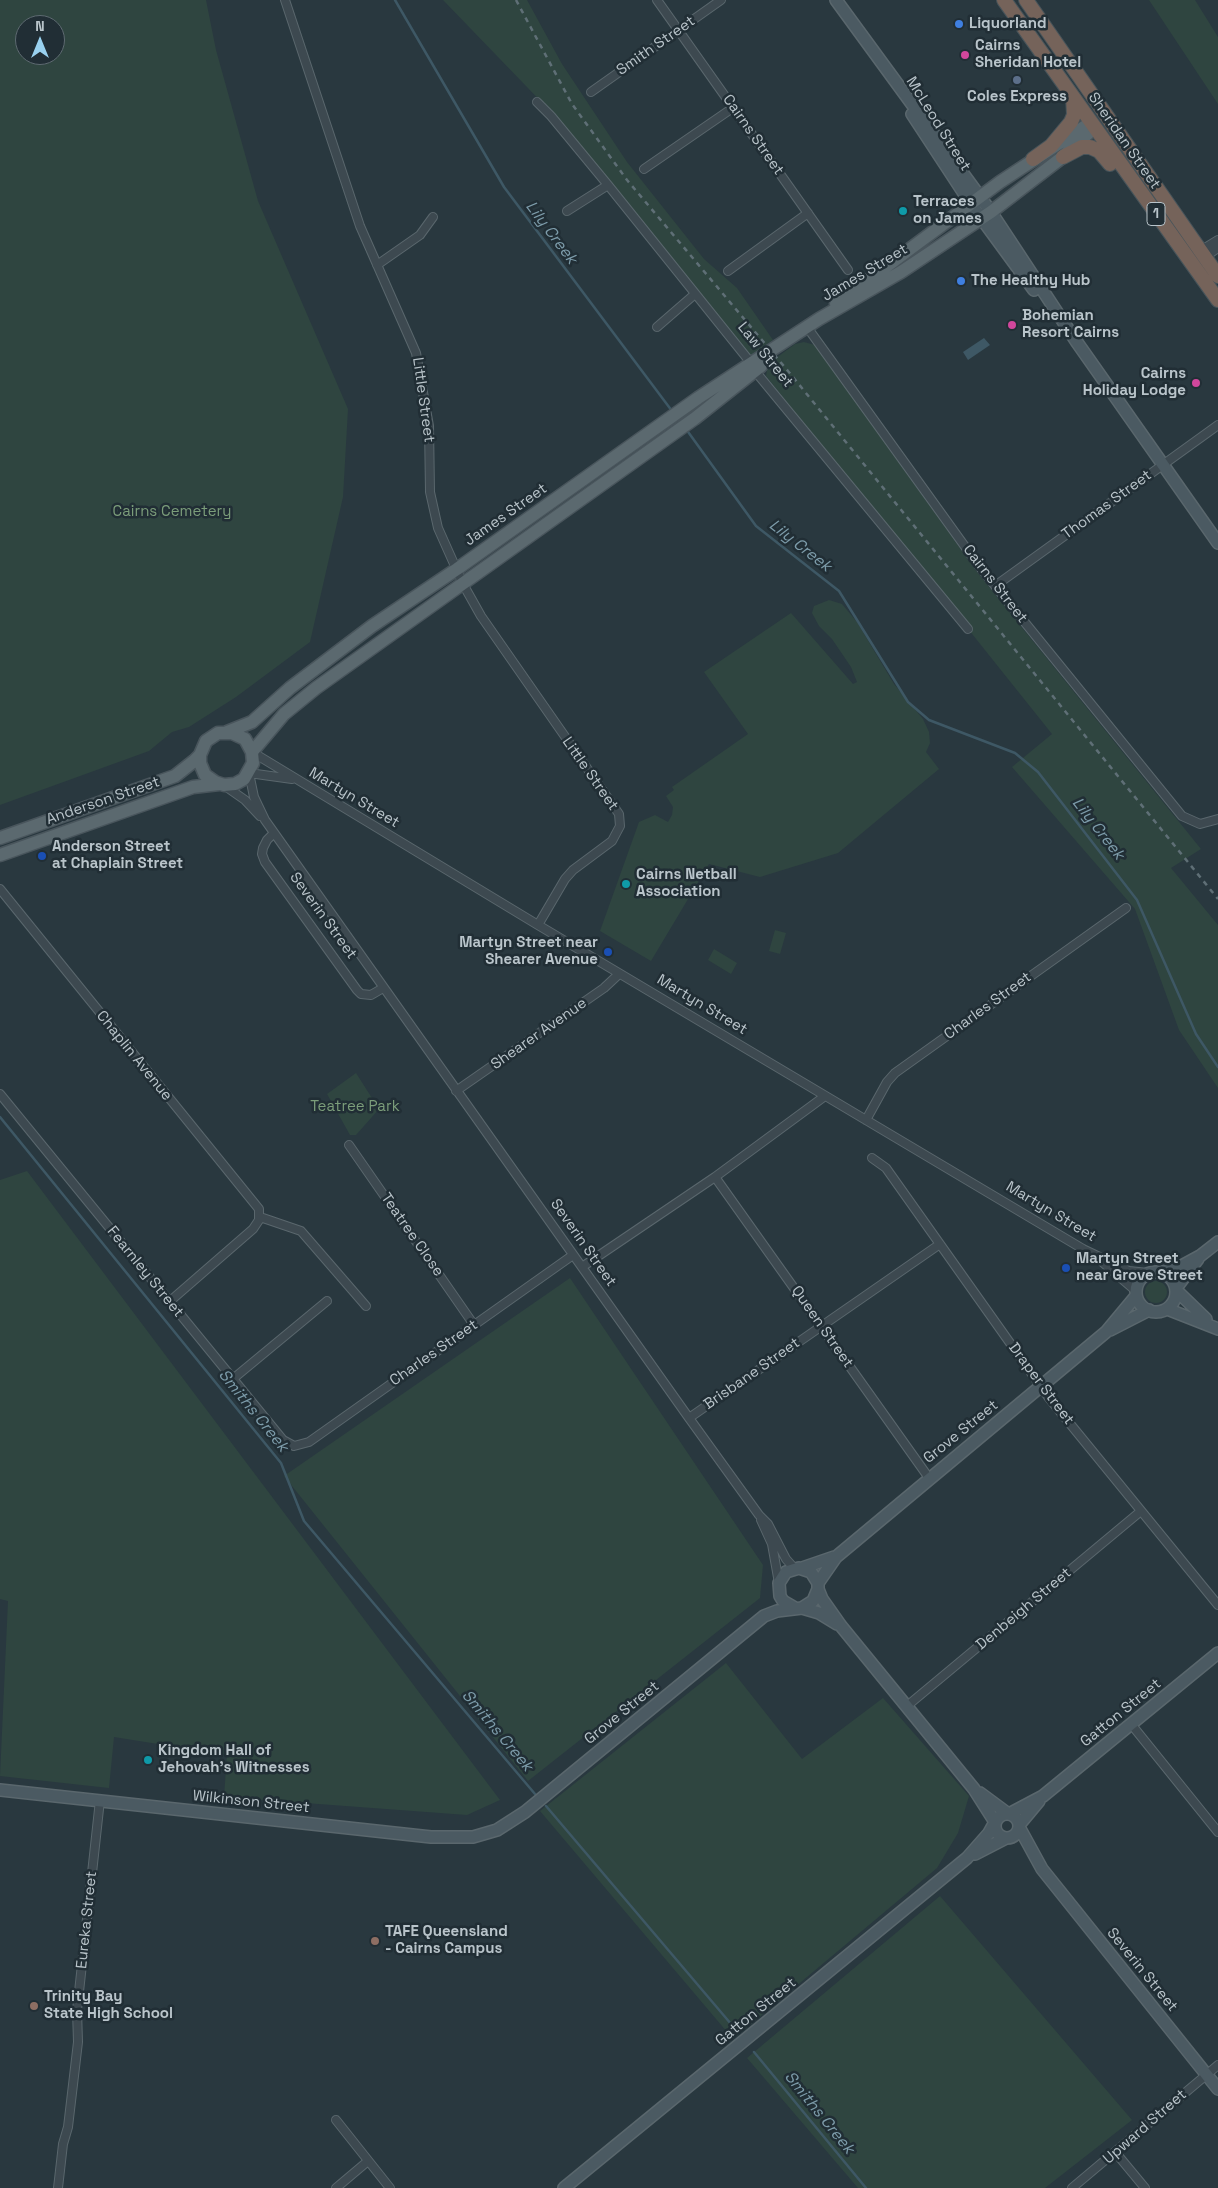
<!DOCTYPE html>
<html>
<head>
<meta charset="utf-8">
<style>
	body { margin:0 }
	#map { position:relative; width:1218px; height:2188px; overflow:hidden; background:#29383f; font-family:"Space Grotesk",sans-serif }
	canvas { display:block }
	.north { position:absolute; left:15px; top:15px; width:50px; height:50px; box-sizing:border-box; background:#212e35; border:1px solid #5e6a71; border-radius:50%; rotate:0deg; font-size:14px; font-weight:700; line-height:20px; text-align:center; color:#b9c4ca }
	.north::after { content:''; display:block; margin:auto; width:18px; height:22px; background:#99d1ef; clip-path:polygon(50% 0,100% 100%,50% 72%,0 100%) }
</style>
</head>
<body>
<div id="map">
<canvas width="1218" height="2188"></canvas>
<div class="north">N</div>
</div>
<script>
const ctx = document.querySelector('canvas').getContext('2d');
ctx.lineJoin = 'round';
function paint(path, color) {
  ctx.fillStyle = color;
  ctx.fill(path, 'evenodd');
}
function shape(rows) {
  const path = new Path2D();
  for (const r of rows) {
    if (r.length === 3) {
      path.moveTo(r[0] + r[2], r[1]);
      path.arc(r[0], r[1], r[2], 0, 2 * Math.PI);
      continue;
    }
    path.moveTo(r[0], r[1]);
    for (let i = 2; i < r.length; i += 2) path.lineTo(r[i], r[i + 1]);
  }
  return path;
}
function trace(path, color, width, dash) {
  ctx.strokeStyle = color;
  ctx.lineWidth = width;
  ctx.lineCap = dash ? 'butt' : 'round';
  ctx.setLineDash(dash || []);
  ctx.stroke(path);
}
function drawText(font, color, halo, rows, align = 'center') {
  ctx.font = font + ' "Space Grotesk",sans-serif';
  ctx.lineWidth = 5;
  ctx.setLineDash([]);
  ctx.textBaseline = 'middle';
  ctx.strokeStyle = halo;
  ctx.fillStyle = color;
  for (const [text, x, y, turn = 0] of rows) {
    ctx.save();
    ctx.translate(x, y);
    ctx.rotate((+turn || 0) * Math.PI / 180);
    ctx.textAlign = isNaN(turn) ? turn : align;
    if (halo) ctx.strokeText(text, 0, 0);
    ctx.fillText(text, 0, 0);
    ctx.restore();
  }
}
paint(shape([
	[0,0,206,0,216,50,258,201,348,409,343,497,310,642,236,697,189,727,172,732,149,751,0,805],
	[25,25,55,25,55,55,25,55],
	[443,0,527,0,562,64,627,162,704,259,737,288,773,340,750,356,553,114],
	[1149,0,1195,0,1218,37,1218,104],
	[804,342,815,345,977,572,1201,849,1171,868,1218,925,1218,1088,1179,1030,1135,909,1012,767,1052,734,766,376,768,364,795,344],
	[829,600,842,604,857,622,894,684,923,719,929,732,930,743,926,752,939,769,838,853,760,877,709,864,651,961,600,931,639,822,655,815,668,822,672,815,673,807,666,796,674,790,672,787,748,734,704,672,791,613,853,684,857,682,851,667,832,639,819,626,812,613,814,606],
	[775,930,786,933,780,954,769,951],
	[714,949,737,963,731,974,708,960],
	[356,1073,379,1109,356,1135,350,1135,327,1094],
	[27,1171,500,1800,467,1815,224,1797,227,1755,114,1737,109,1788,0,1776,8,1601,0,1599,0,1180],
	[570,1278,763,1565,760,1598,528,1781,284,1476],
	[1156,1292,11],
	[726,1663,802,1759,883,1698,969,1796,958,1833,937,1868,733,2039,540,1811],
	[940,1896,1132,2120,1045,2188,858,2188,747,2058]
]), '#2f4540');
paint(shape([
	[984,338,990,345,968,360,963,352]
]), '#3e5865');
trace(shape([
	[395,0,504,187,672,411],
	[686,429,756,526,839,591,908,702,929,720,1015,753,1038,772,1137,900,1196,1034,1218,1067],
	[0,1117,281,1463,304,1521,535,1794],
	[546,1806,737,2031],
	[754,2052,866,2188]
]), '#3e5865', 2.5);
const street = shape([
	[285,0,360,226,416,353,429,426,430,492,438,528,463,584,481,616,619,814,620,826,612,841,573,870,565,879,538,925],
	[657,0,848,270],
	[591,92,721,0],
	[537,102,551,116,608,185,751,363],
	[644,169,734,107],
	[567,211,608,185],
	[1200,251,1218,240],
	[1205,257,1218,248],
	[377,265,420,235,433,217],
	[728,271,808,213],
	[657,327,695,294],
	[807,327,979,566,1182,816,1200,824,1218,819],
	[755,371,968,629],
	[995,586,1218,425],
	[252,752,538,925,1083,1249,1129,1271,1148,1273],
	[249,773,254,797,265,820,689,1418,759,1515,768,1524,786,1559,794,1568],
	[249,773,292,779],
	[225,786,245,800,260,816],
	[274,833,267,840,263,848,262,854,265,862,357,990,361,994,371,995,383,988],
	[0,889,259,1209,259,1220,253,1229,169,1302],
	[456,1091,604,988,619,974],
	[0,1094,283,1440,294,1446,309,1442,573,1255],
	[866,1120,887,1082,895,1073,1126,908],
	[349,1145,474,1325],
	[872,1158,886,1168,1049,1398,1218,1605],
	[715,1177,929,1478],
	[260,1217,301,1231,366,1306],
	[1101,1261,1136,1291],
	[582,1267,715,1177,825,1096],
	[234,1378,327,1301],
	[689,1418,940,1244],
	[761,1520,772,1544,779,1583],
	[907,1706,1141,1511],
	[1131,1724,1218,1832],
	[336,2120,390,2188],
	[1116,2153,1145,2188],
	[58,2188,63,2144,68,2127,78,2042,77,2010,100,1800],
	[336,2188,368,2161],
	[1072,2188,1218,2065]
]);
const secondary = shape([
	[836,0,991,212,1076,341,1218,543],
	[912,114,971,204,1034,290],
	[1156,1292,20],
	[1162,1272,1176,1269,1200,1256,1218,1242],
	[1176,1288,1198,1259],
	[1177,1291,1206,1319],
	[1167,1309,1218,1329],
	[1110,1330,1149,1310],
	[802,1568,834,1557],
	[818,1583,836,1557,1106,1332,1136,1296],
	[818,1589,822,1599,841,1626,974,1789,995,1822],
	[802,1608,819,1613,837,1624],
	[0,1790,431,1837,473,1837,497,1830,525,1812,764,1616,777,1611,802,1608,813,1601,818,1589,818,1583,811,1572,799,1568,786,1572,779,1583,780,1596,783,1601,795,1608],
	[980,1793,1007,1813],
	[1007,1826,12],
	[1009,1814,1043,1796,1218,1653],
	[1019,1825,1039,1801],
	[1019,1827,1042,1869,1218,2089],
	[975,1854,1006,1838],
	[564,2188,967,1858,989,1833,994,1824]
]);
const primary = shape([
	[836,304,1000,182,1090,123],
	[227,732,252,722,290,688,372,626,457,569,698,398,819,319,901,272,991,212,1060,159,1094,128],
	[252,752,284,714,316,688,694,419,761,366],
	[0,838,175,776,194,761,200,755,206,741,218,733,232,733,245,739,252,752,253,763,244,779,235,784,224,785,215,782,205,775,200,763,200,755],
	[0,855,193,787,219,784]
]);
const highway = shape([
	[1004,0,1218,300],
	[1026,0,1218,276],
	[1063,157,1082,147,1090,147,1099,151,1110,164],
	[1033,159,1051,146,1071,122,1074,115,1073,97]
]);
trace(street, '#5a676d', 10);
trace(secondary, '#5a676d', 14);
trace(primary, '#49555c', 15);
trace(highway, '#47545a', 16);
trace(street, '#3d4950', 8);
trace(secondary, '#4b5a62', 11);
trace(primary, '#5b696f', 12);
trace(highway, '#75635a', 14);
trace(shape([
	[516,0,572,104,627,180,788,371,1218,899]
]), '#5f6f76', 2.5, [5, 5]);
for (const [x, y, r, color] of [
	[959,24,5,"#3f7fe0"],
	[965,55,5,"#d1479c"],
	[1017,80,5,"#5c6f8a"],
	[903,211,5,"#0f9aa8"],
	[961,281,5,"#3f7fe0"],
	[1012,325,5,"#d1479c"],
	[1196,383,5,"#d1479c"],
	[42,856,5,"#1a4fb4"],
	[626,884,5,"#0f9aa8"],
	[608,952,5,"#1a4fb4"],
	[1066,1268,5,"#1a4fb4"],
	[148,1760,5,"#0f9aa8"],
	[375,1941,5,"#8d6e63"],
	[34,2006,5,"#8d6e63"]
]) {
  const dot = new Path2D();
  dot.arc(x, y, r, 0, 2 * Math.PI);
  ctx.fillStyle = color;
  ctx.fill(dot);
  trace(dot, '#212e35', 2);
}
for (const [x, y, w] of [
	[1156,214,18]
]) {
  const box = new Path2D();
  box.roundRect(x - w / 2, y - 11.5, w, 23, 4);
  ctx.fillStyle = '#212e35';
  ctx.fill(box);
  trace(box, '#b9c4ca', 1);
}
drawText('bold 14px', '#b9c4ca', null, [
	["1",1156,214]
]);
drawText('bold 15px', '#b9c4ca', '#212e35', [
	["Liquorland",969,24],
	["Cairns",975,46],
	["Sheridan Hotel",975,63],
	["Coles Express",1017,97,"center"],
	["Terraces",913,202],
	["on James",913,219],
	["The Healthy Hub",971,281],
	["Bohemian",1022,316],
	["Resort Cairns",1022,333],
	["Cairns",1186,374,"right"],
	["Holiday Lodge",1186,391,"right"],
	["Anderson Street",52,847],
	["at Chaplain Street",52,864],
	["Cairns Netball",636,875],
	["Association",636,892],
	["Martyn Street near",598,943,"right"],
	["Shearer Avenue",598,960,"right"],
	["Martyn Street",1076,1259],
	["near Grove Street",1076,1276],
	["Kingdom Hall of",158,1751],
	["Jehovah's Witnesses",158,1768],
	["TAFE Queensland",385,1932],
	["- Cairns Campus",385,1949],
	["Trinity Bay",44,1997],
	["State High School",44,2014]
], 'left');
drawText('15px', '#b9c4ca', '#212e35', [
	["Smith Street",656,46,-35],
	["McLeod Street",938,124,58],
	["Cairns Street",753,135,55],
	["Sheridan Street",1124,141,55],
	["James Street",865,273,-31],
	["Law Street",765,355,51],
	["Little Street",423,400,82],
	["Thomas Street",1107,505,-36],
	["James Street",506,515,-35],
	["Cairns Street",995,584,52],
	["Little Street",590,774,55],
	["Martyn Street",354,798,31],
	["Anderson Street",103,801,-19],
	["Severin Street",323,916,54],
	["Martyn Street",702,1005,31],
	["Charles Street",988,1006,-36],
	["Shearer Avenue",539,1034,-35],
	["Chaplin Avenue",134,1056,51],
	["Martyn Street",1051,1212,31],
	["Teatree Close",412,1235,55],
	["Severin Street",583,1243,55],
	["Fearnley Street",145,1272,51],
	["Queen Street",822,1327,55],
	["Charles Street",434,1353,-35],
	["Brisbane Street",752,1374,-35],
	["Draper Street",1041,1384,53],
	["Grove Street",961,1432,-39],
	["Denbeigh Street",1024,1609,-40],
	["Grove Street",622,1713,-39],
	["Gatton Street",1121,1713,-39],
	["Wilkinson Street",251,1802,6],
	["Eureka Street",87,1920,-84],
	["Severin Street",1142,1970,51],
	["Gatton Street",756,2012,-39],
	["Upward Street",1145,2127,-41]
]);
drawText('15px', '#7b9d7a', '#212e35', [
	["Cairns Cemetery",172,512],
	["Teatree Park",355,1107]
]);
drawText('italic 16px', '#7d9caa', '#212e35', [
	["Lily Creek",551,233,53],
	["Lily Creek",800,546,38],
	["Lily Creek",1098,829,52],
	["Smiths Creek",253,1411,51],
	["Smiths Creek",497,1731,50],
	["Smiths Creek",819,2113,51]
]);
</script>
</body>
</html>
